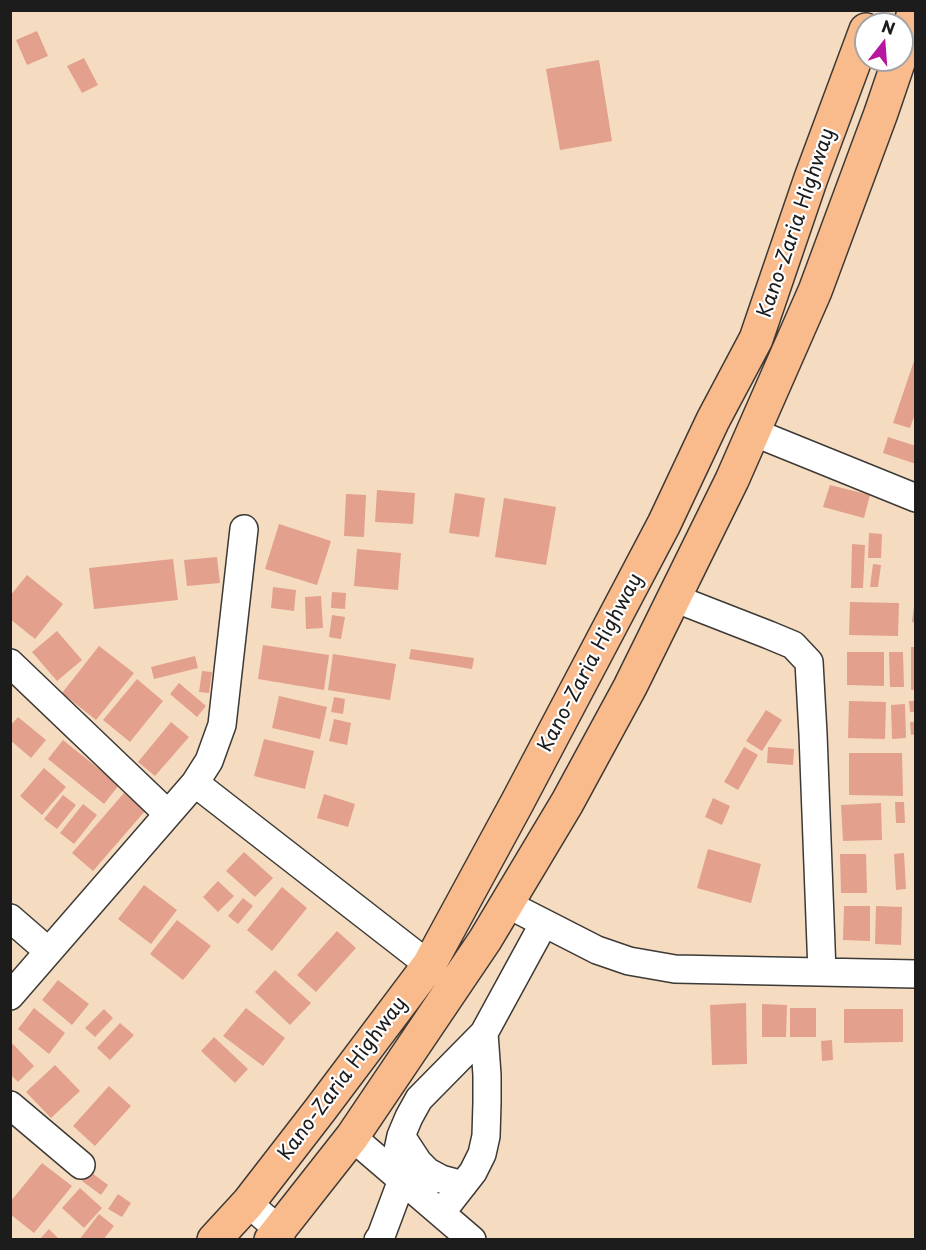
<!DOCTYPE html>
<html>
<head>
<meta charset="utf-8">
<style>
	body { margin:0 }
	#map { position:relative; width:926px; height:1250px; overflow:hidden; background:#f5dcc1; font-family:"Playpen Sans",sans-serif }
	canvas { display:block }
	.frame { position:absolute; inset:0; border:12px solid #1c1c1c; pointer-events:none }
	.north { position:absolute; left:854px; top:12px; width:60px; height:60px; box-sizing:border-box; background:#fff; border:2px solid #a4a4a4; border-radius:50%; rotate:17deg; font-size:16px; font-weight:700; line-height:24px; text-align:center; color:#1c1c1c }
	.north::after { content:''; display:block; margin:auto; width:21px; height:27px; background:#b5179e; clip-path:polygon(50% 0,100% 100%,50% 72%,0 100%) }
</style>
</head>
<body>
<div id="map">
<canvas width="926" height="1250"></canvas>
<div class="frame"></div>
<div class="north">N</div>
</div>
<script>
const ctx = document.querySelector('canvas').getContext('2d');
ctx.lineJoin = 'round';
function paint(path, color) {
  ctx.fillStyle = color;
  ctx.fill(path, 'evenodd');
}
function shape(rows) {
  const path = new Path2D();
  for (const r of rows) {
    path.moveTo(r[0], r[1]);
    for (let i = 2; i < r.length; i += 2) path.lineTo(r[i], r[i + 1]);
  }
  return path;
}
function trace(path, color, width, dash) {
  ctx.strokeStyle = color;
  ctx.lineWidth = width;
  ctx.lineCap = dash ? 'butt' : 'round';
  ctx.setLineDash(dash || []);
  ctx.stroke(path);
}
function drawText(font, color, halo, rows, align = 'center') {
  ctx.font = font + ' "Playpen Sans",sans-serif';
  ctx.lineWidth = 4.5;
  ctx.setLineDash([]);
  ctx.textBaseline = 'middle';
  ctx.strokeStyle = halo;
  ctx.fillStyle = color;
  for (const [text, x, y, turn = 0] of rows) {
    ctx.save();
    ctx.translate(x, y);
    ctx.rotate((+turn || 0) * Math.PI / 180);
    ctx.textAlign = isNaN(turn) ? turn : align;
    if (halo) ctx.strokeText(text, 0, 0);
    ctx.fillText(text, 0, 0);
    ctx.restore();
  }
}
paint(shape([
	[37,31,48,56,27,65,16,40],
	[84,58,98,85,82,93,67,66],
	[599,60,612,141,560,150,546,69],
	[915,358,916,411,910,428,893,423],
	[888,437,916,446,916,464,883,453],
	[830,485,870,495,864,518,823,507],
	[377,490,415,493,413,524,375,522],
	[455,493,485,498,479,537,449,533],
	[346,494,366,495,364,537,344,536],
	[504,498,556,507,546,565,495,557],
	[279,524,331,541,317,585,265,569],
	[869,533,882,534,881,558,868,558],
	[852,544,865,545,863,588,851,588],
	[357,549,401,553,398,590,354,586],
	[217,557,220,583,187,586,184,560],
	[173,559,178,600,94,609,89,568],
	[873,564,881,565,878,587,870,587],
	[27,575,63,604,35,639,10,619,10,596],
	[273,587,296,590,294,611,271,608],
	[332,592,346,593,345,609,331,608],
	[321,596,323,628,306,629,305,597],
	[850,602,899,603,898,636,849,635],
	[914,606,916,606,916,623,912,622],
	[332,615,345,617,341,639,329,637],
	[57,631,82,660,57,681,32,652],
	[263,645,329,655,324,690,258,679],
	[99,646,134,673,96,720,62,693],
	[911,647,916,647,916,690,911,690],
	[411,649,474,658,472,669,409,659],
	[847,652,884,652,884,686,847,685],
	[889,652,903,652,904,687,890,687],
	[333,654,396,664,390,700,328,690],
	[195,656,198,668,154,679,151,667],
	[202,671,212,672,209,693,199,692],
	[137,679,163,701,130,742,103,720],
	[179,683,206,706,197,717,170,694],
	[279,696,327,707,320,739,272,728],
	[334,697,345,699,343,714,331,712],
	[849,701,886,702,885,739,848,738],
	[909,701,916,701,916,712,910,712],
	[905,704,906,738,892,739,891,705],
	[766,710,782,720,762,751,746,741],
	[18,717,46,740,31,758,10,740,10,726],
	[334,719,351,723,347,745,329,741],
	[171,722,189,737,155,776,138,762],
	[910,722,916,722,916,734,911,735],
	[264,739,314,751,305,789,254,776],
	[63,740,119,785,104,804,48,759],
	[744,747,758,755,738,790,724,782],
	[768,747,794,749,793,765,767,763],
	[849,753,902,753,903,796,849,795],
	[44,768,66,787,42,815,20,796],
	[124,793,145,811,93,871,72,853],
	[324,794,355,804,348,827,317,818],
	[63,795,76,805,57,829,44,819],
	[713,798,730,806,722,825,705,817],
	[895,802,904,802,905,823,896,823],
	[881,803,882,840,843,841,841,805],
	[83,804,97,815,74,844,60,833],
	[708,849,761,864,751,903,697,888],
	[244,852,273,878,255,897,226,871],
	[904,853,906,889,896,890,894,854],
	[840,854,866,854,867,893,841,893],
	[218,881,234,896,218,912,203,897],
	[144,885,177,910,151,944,118,919],
	[282,887,307,908,272,951,247,930],
	[243,898,253,906,238,924,228,916],
	[844,906,870,906,870,941,843,940],
	[876,906,902,907,901,945,875,944],
	[177,920,211,946,183,980,150,954],
	[337,931,356,948,316,992,297,975],
	[275,970,311,1003,290,1025,255,992],
	[58,980,89,1004,72,1025,42,1000],
	[746,1003,747,1064,712,1065,710,1005],
	[762,1004,787,1005,786,1037,762,1037],
	[34,1008,65,1033,49,1054,18,1029],
	[246,1008,285,1038,263,1066,223,1036],
	[790,1008,816,1008,816,1037,790,1037],
	[104,1009,113,1018,95,1037,85,1028],
	[844,1009,903,1009,903,1042,844,1043],
	[120,1023,134,1035,110,1060,97,1048],
	[214,1037,248,1069,235,1083,201,1051],
	[832,1040,833,1060,822,1061,821,1041],
	[13,1044,34,1066,18,1082,10,1074,10,1046],
	[55,1065,80,1091,51,1118,26,1092],
	[109,1086,131,1106,95,1146,73,1126],
	[42,1163,72,1186,34,1233,10,1214,10,1202],
	[89,1171,108,1185,101,1195,82,1181],
	[80,1188,102,1208,84,1228,62,1208],
	[118,1194,131,1203,122,1217,108,1209],
	[99,1214,114,1226,103,1240,79,1240],
	[49,1229,60,1240,39,1240]
]), '#e2a08d');
const minor = shape([
	[753,432,916,498],
	[674,598,769,635,793,645,809,662,813,734,822,972],
	[10,663,168,814],
	[195,783,429,965],
	[507,904,597,950,629,961,675,969,916,974],
	[10,918,48,951],
	[10,996,195,783,209,761,222,725,244,529],
	[10,1105,81,1165],
	[401,1136,418,1162,428,1172,441,1179,463,1185],
	[352,1137,472,1240],
	[248,1203,279,1230,281,1240],
	[441,1213,473,1172,482,1154,486,1136,487,1103,487,1075,484,1033],
	[378,1240,381,1236,402,1180,398,1150,401,1136,409,1117,419,1099,484,1033,544,923]
]);
const highway = shape([
	[902,49,915,10],
	[214,1240,248,1203,320,1110,429,965,517,803,664,524,713,420,756,339,811,178,866,30],
	[271,1240,352,1137,485,940,567,803,630,687,732,480,815,291,881,113,899,60]
]);
trace(minor, '#3d3935', 30);
trace(highway, '#3d3935', 36);
trace(minor, '#fff', 27);
trace(highway, '#fabb8c', 33);
drawText('20px', '#1c1c1c', '#fff', [
	["Kano-Zaria Highway",797,223,-71],
	["Kano-Zaria Highway",591,663,-62],
	["Kano-Zaria Highway",343,1079,-53]
]);
</script>
</body>
</html>
